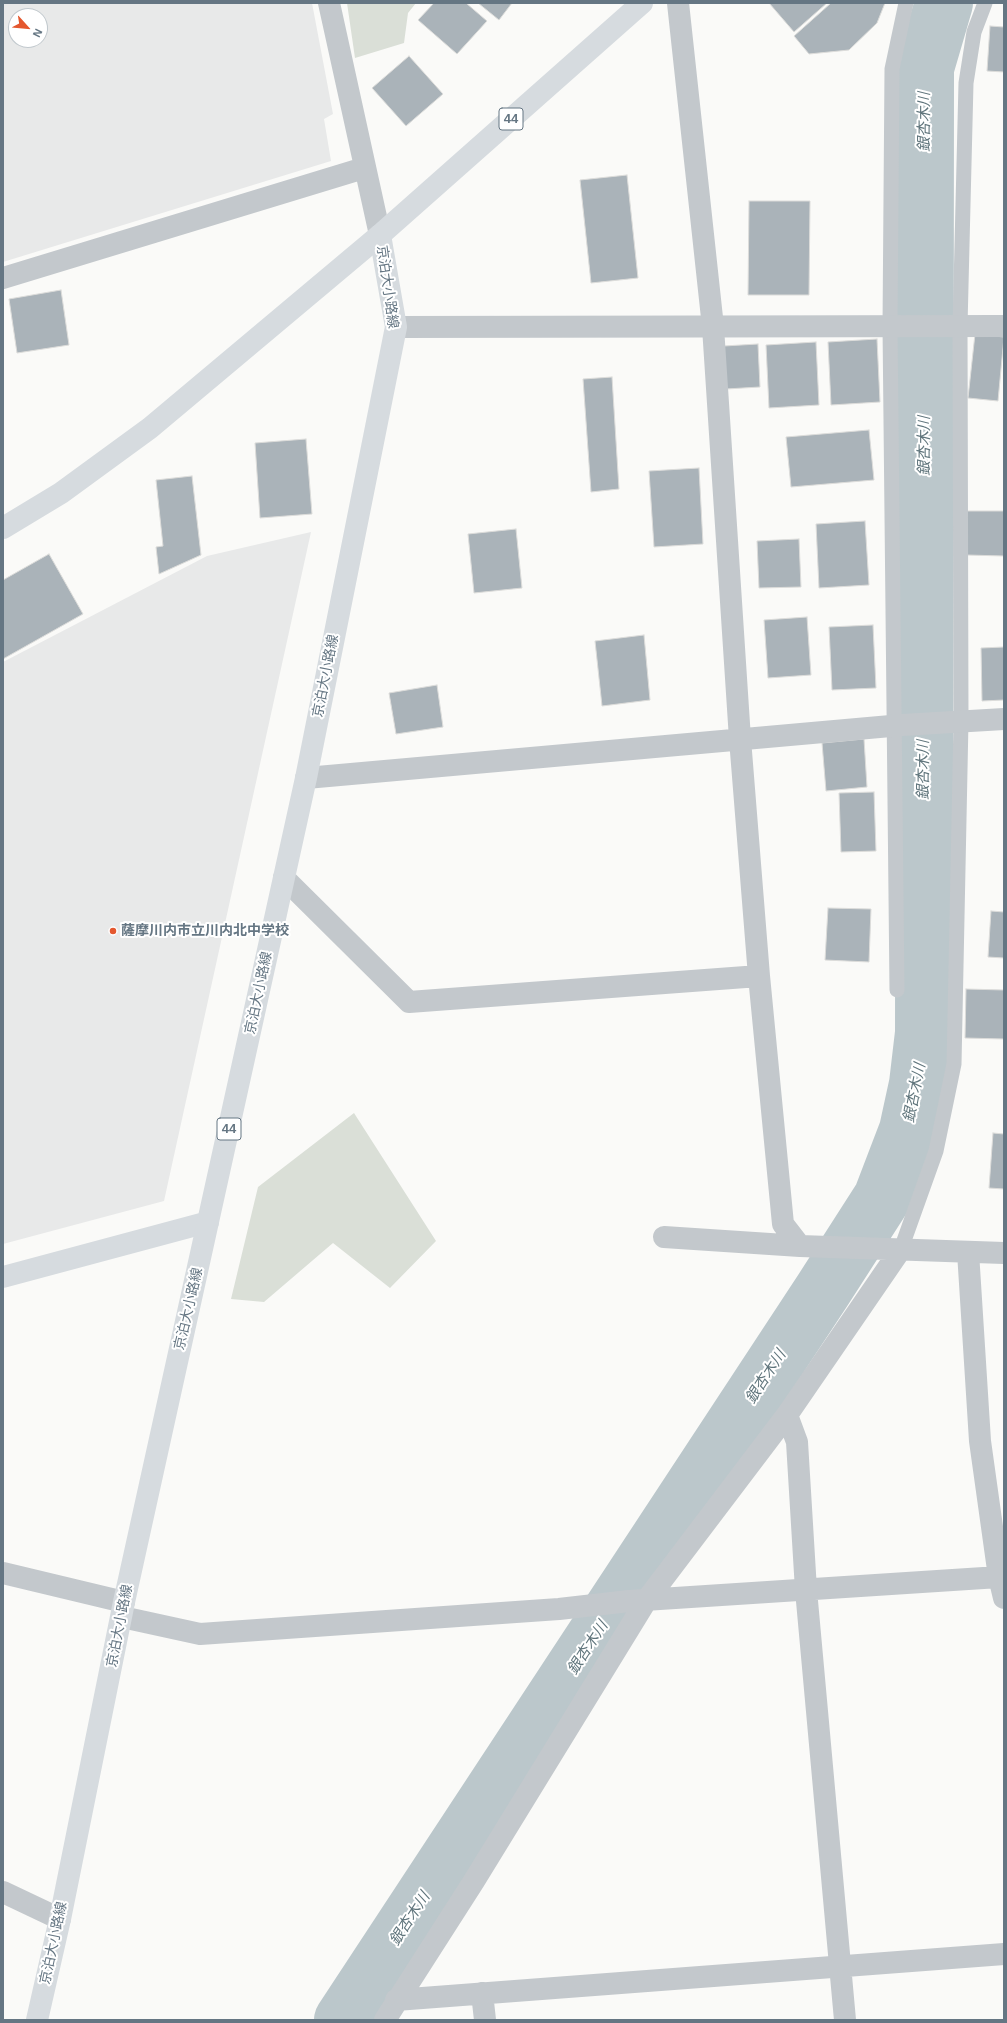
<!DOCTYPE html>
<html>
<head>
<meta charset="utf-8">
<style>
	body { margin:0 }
	#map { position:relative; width:1007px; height:2023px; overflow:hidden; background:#fafaf8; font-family:Helvetica,sans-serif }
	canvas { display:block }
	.frame { position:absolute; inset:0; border:4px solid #657683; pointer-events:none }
	.north { position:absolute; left:8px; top:8px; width:40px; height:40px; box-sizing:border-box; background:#fff; border:1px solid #c1c8cd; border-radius:50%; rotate:117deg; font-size:11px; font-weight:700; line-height:16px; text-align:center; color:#657683 }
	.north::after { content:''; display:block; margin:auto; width:14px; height:18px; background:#e4572e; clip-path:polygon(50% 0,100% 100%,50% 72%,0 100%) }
</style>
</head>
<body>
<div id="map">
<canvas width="1007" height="2023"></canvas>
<div class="frame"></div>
<div class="north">N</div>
</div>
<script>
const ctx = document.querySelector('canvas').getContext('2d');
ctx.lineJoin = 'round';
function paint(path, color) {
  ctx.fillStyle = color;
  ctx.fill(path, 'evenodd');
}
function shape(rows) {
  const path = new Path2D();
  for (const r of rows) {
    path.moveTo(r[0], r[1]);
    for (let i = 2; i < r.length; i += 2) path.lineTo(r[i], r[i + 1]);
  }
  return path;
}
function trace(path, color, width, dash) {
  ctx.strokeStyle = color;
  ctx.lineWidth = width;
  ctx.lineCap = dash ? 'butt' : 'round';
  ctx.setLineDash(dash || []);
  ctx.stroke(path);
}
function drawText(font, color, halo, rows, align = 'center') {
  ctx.font = font + ' Helvetica,"Noto Sans JP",sans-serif';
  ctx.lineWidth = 4;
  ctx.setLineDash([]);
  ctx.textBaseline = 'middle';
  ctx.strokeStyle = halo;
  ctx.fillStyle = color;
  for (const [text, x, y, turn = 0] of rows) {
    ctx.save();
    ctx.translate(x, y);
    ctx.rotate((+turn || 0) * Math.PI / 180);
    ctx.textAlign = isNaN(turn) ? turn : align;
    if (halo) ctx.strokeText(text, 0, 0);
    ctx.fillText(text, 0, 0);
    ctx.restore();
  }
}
paint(shape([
	[3,3,312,3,333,114,324,119,331,161,3,262],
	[16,16,40,16,40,40,16,40],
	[311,532,164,1201,3,1244,3,662,207,556]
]), '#e8e9e9');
paint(shape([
	[347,3,416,3,408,13,404,43,355,58],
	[354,1113,436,1241,390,1288,333,1243,264,1302,231,1299,258,1187]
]), '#dadfd7');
trace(shape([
	[343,2020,823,1290,882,1198,908,1130,918,1084,924,1033,925,68,944,3]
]), '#bbc7cb', 58);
const building = shape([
	[434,3,466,3,487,21,457,54,418,20,434,3],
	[478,3,512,3,499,20,478,3],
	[769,3,827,3,794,32,769,3],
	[831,3,885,3,877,23,849,50,809,54,794,36,831,3],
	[990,26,1004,27,1004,72,987,71,990,26],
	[409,56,443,94,406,126,372,88,409,56],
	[627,175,638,278,591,283,580,180,627,175],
	[749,201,810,201,809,295,748,295,749,201],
	[61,290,69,345,17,353,9,299,61,290],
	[975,334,1004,337,998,401,968,398,975,334],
	[877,339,880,402,831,405,828,342,877,339],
	[816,342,819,405,769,408,766,345,816,342],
	[758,344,760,387,726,389,724,346,758,344],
	[612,377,619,489,591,492,583,379,612,377],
	[869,430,874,480,791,487,786,437,869,430],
	[306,439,312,514,260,518,255,443,306,439],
	[699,468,703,544,654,547,649,471,699,468],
	[192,476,201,555,159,574,156,547,163,546,156,480,192,476],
	[967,511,1004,511,1004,556,967,555,967,511],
	[865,521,869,585,819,588,816,524,865,521],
	[516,529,522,588,474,593,468,534,516,529],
	[799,539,801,587,759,588,757,541,799,539],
	[49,554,83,614,3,659,3,580,49,554],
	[807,617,811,675,768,678,764,620,807,617],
	[873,625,876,688,832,690,829,627,873,625],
	[644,635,650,700,602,706,595,641,644,635],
	[1004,647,1004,700,982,701,981,648,1004,647],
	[437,685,443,727,396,734,389,693,437,685],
	[864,739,867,787,826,791,822,743,864,739],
	[874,792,876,851,841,852,839,793,874,792],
	[828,908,871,909,869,962,825,960,828,908],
	[991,911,1004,912,1004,958,988,957,991,911],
	[966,989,1004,990,1004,1039,965,1038,966,989],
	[993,1133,1004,1134,1004,1189,989,1188,993,1133]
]);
paint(building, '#aab3b9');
trace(building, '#dcdcda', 1);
trace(shape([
	[897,990,890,326,892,69,906,3],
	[901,1249,936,1151,954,1064,961,721,960,326,966,83,974,32,985,3]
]), '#c3c8cc', 15);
trace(shape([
	[329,3,380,235],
	[678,3,713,327,740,739,759,976,783,1224,800,1246],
	[3,278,364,168],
	[396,327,1004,326],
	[306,778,902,725,1004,719],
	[284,878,409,1002,759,976],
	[664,1237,800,1246,1004,1253],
	[968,1252,980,1441,999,1577,1004,1598],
	[787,1415,797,1442,806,1590,845,2020],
	[3,1573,124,1602],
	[122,1617,200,1634,559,1609,629,1601,999,1577],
	[3,1892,60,1919],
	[482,1993,485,2020],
	[396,2000,1004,1954],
	[385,2020,474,1881,646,1601,787,1415,901,1249]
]), '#c3c8cc', 22);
trace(shape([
	[3,528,61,493,150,428,380,235],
	[3,1277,208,1222]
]), '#d6dbdf', 22);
trace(shape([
	[37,2020,60,1919,124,1602,306,778,396,327,380,235,642,3]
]), '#d6dbdf', 22);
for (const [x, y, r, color] of [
	[113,931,4,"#e4572e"]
]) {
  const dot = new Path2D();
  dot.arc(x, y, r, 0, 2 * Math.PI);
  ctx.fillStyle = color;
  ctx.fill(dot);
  trace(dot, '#fff', 1.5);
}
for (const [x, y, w] of [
	[511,119,24],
	[229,1129,24]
]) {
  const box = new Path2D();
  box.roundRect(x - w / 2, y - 11, w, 22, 3);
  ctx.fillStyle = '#fff';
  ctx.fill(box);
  trace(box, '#657683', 1);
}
drawText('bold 13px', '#657683', null, [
	["44",511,119],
	["44",229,1129]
]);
drawText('14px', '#657683', '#fff', [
	["京泊大小路線",387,287,82],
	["京泊大小路線",326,676,-79],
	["京泊大小路線",259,993,-78],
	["京泊大小路線",189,1309,-77],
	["京泊大小路線",120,1626,-79],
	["京泊大小路線",54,1943,-78]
]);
drawText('bold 14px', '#657683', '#fff', [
	["薩摩川内市立川内北中学校",121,931]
], 'left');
drawText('italic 15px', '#60757c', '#fff', [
	["銀杏木川",925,122,-90],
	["銀杏木川",925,446,-90],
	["銀杏木川",924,770,-90],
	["銀杏木川",915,1093,-79],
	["銀杏木川",766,1377,-57],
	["銀杏木川",588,1648,-57],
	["銀杏木川",410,1919,-57]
]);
</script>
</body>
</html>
